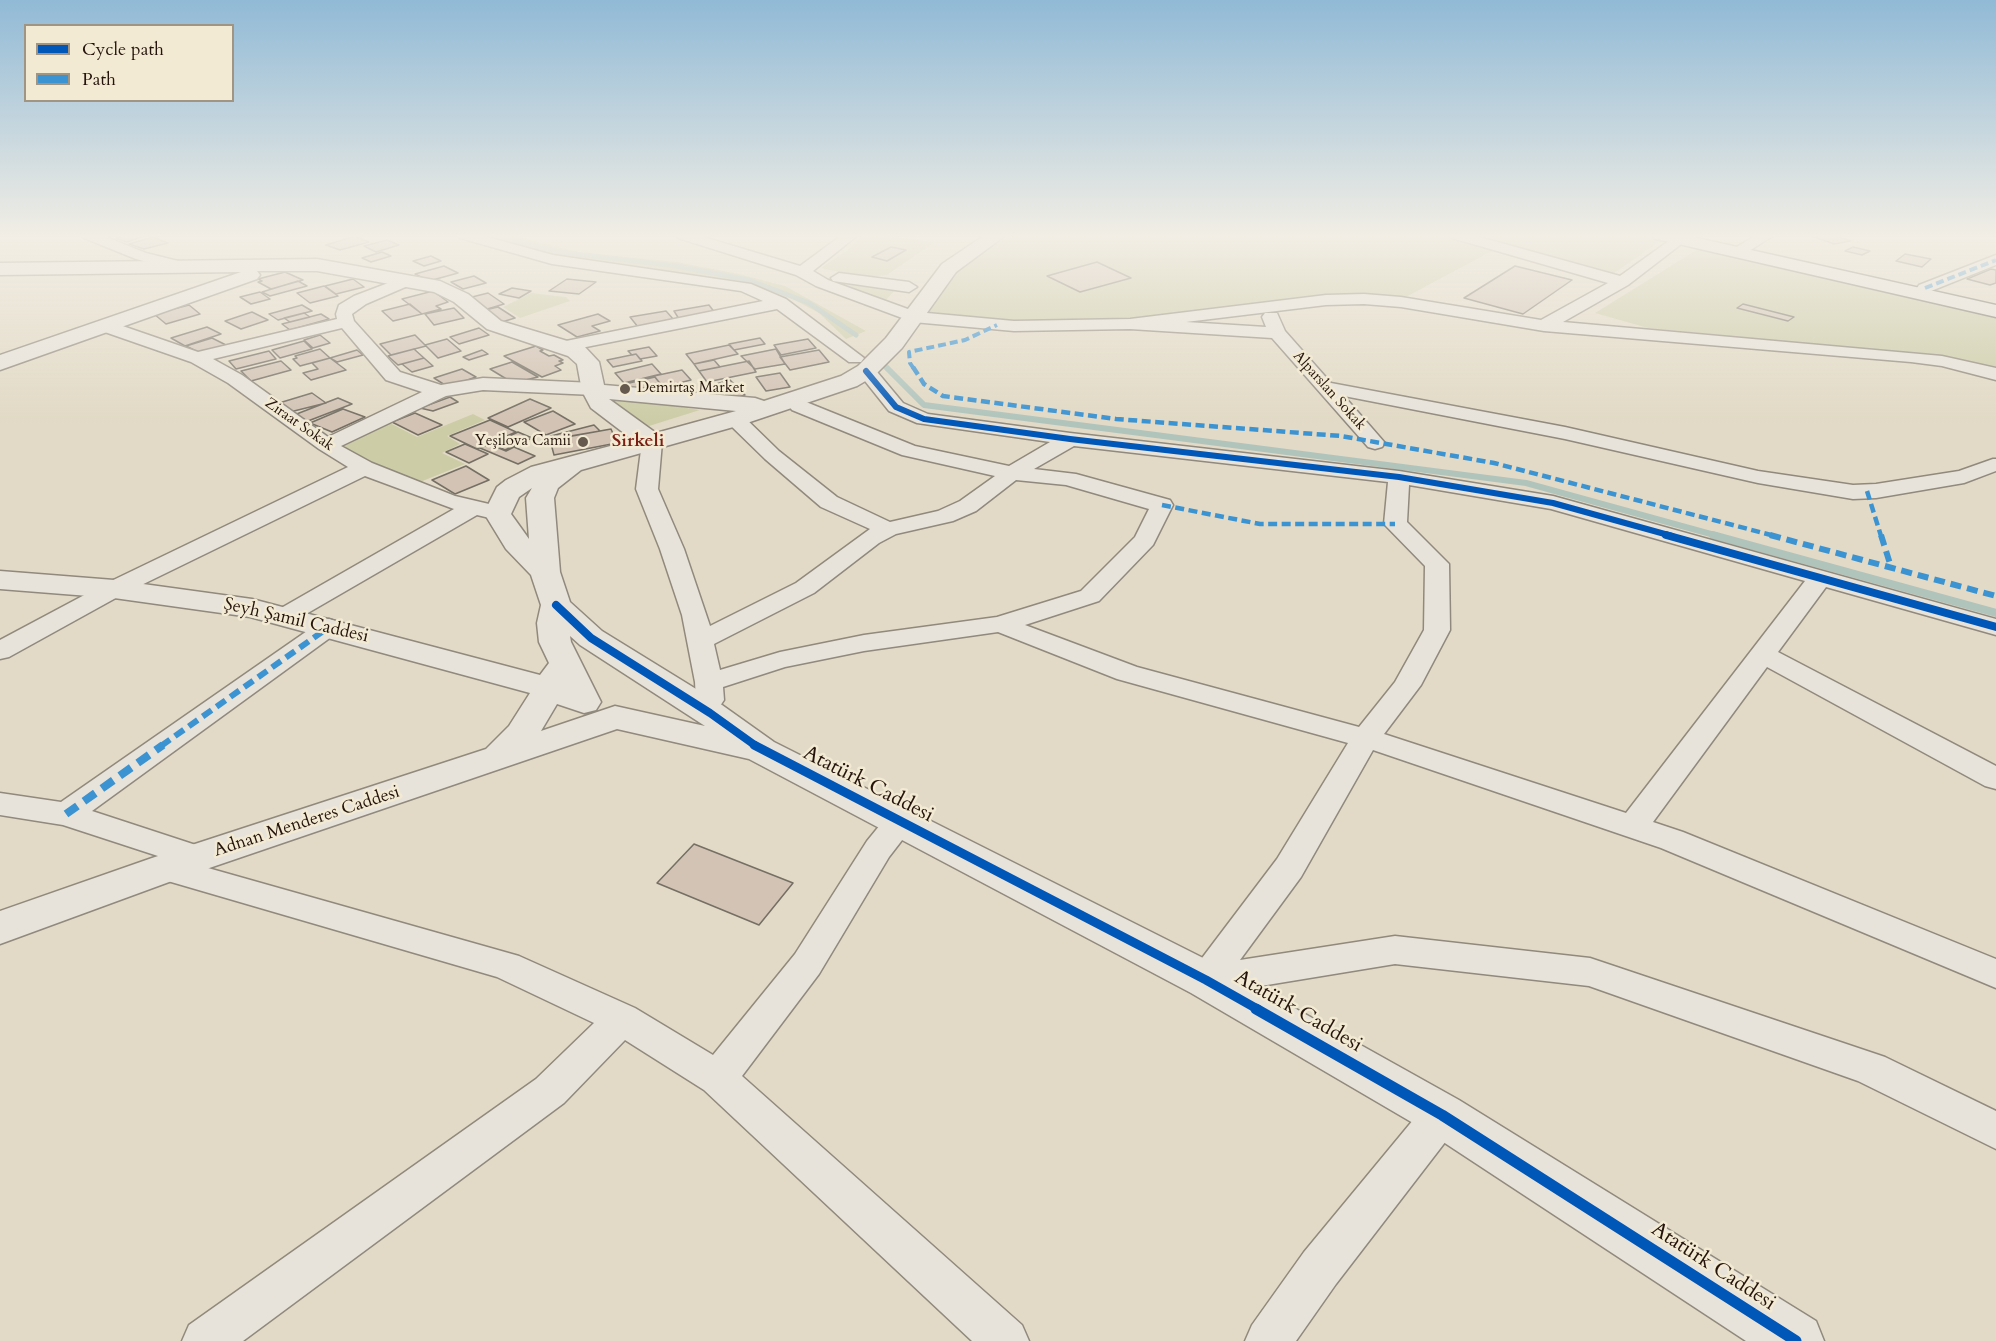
<!DOCTYPE html>
<html>
<head>
<meta charset="utf-8">
<style>
	body { margin:0 }
	#map { position:relative; width:1996px; height:1341px; overflow:hidden; background:#e2dac6; font-family:Cardo,serif }
	canvas { display:block }
	.legend { position:absolute; left:24px; top:24px; width:210px; height:78px; box-sizing:border-box; background:#f3ead3; border:2px solid #a09483; margin:0; padding:8px 10px; list-style:none; font-size:18px; color:#24140c }
	.legend li { display:flex; align-items:center; gap:12px; height:30px }
	.legend b { width:30px; border:2px solid #a09483 }
</style>
</head>
<body>
<div id="map">
<canvas width="1996" height="1341"></canvas>
<ul class="legend">
<li><b style="height:8px;background:#0057b8"></b>Cycle path</li>
<li><b style="height:8px;background:#3b93d2"></b>Path</li>
</ul>
</div>
<script>
const ctx = document.querySelector('canvas').getContext('2d');
ctx.lineJoin = 'round';
function paint(path, color) {
  ctx.fillStyle = color;
  ctx.fill(path, 'evenodd');
}
function shape(rows) {
  const path = new Path2D();
  for (const r of rows) {
    path.moveTo(r[0], r[1]);
    for (let i = 2; i < r.length; i += 2) path.lineTo(r[i], r[i + 1]);
  }
  return path;
}
function trace(path, color, width, dash) {
  ctx.strokeStyle = color;
  ctx.lineWidth = width;
  ctx.lineCap = dash ? 'butt' : 'round';
  ctx.setLineDash(dash || []);
  ctx.stroke(path);
}
function drawText(font, color, halo, rows, align = 'center') {
  ctx.font = font + ' Cardo,serif';
  ctx.lineWidth = 5;
  ctx.setLineDash([]);
  ctx.textBaseline = 'middle';
  ctx.strokeStyle = halo;
  ctx.fillStyle = color;
  for (const [text, x, y, turn = 0] of rows) {
    ctx.save();
    ctx.translate(x, y);
    ctx.rotate((+turn || 0) * Math.PI / 180);
    ctx.textAlign = isNaN(turn) ? turn : align;
    if (halo) ctx.strokeText(text, 0, 0);
    ctx.fillText(text, 0, 0);
    ctx.restore();
  }
}
paint(shape([
	[481,235,512,235,578,252,677,262,739,274,785,286,866,331,846,339,819,313,789,297,750,283,543,253],
	[863,235,874,235,935,242,887,275,868,277,824,269,822,267,845,252],
	[1010,235,1442,235,1494,250,1404,298,1312,296,1202,311,1094,321,1032,322,963,319,926,313,960,268],
	[1466,235,1646,235,1662,240,1610,276],
	[1698,249,1996,318,1996,371,1928,355,1648,328,1595,313],
	[817,276,895,290,885,301],
	[531,293,566,297,570,301,520,318,503,307],
	[615,397,700,410,649,426,611,400],
	[473,414,485,420,447,436,460,444,442,453,465,464,420,482,362,460,343,446,344,442,386,421,417,437]
]), '#cccca7');
trace(shape([
	[495,235,559,252,676,266,749,280,809,303,856,335],
	[886,367,888,369]
]), '#b0c4bc', 5);
trace(shape([
	[886,367,924,405,1526,483,1718,536]
]), '#b0c4bc', 6);
trace(shape([
	[1713,535,1996,613]
]), '#b0c4bc', 8);
const building = shape([
	[129,235,138,235,144,236,127,242,116,238,129,235],
	[1833,235,1851,241,1834,244,1811,236,1833,235],
	[355,236,369,242,340,250,326,245,355,236],
	[153,237,168,243,144,249,129,244,153,237],
	[387,240,399,245,376,252,364,246,387,240],
	[891,247,906,250,887,261,872,257,891,247],
	[1853,247,1870,251,1862,255,1845,251,1853,247],
	[382,252,391,256,371,262,362,258,382,252],
	[1905,254,1931,259,1922,267,1896,261,1905,254],
	[431,256,441,261,424,266,413,261,431,256],
	[1097,262,1131,278,1080,292,1047,276,1097,262],
	[444,266,458,273,429,281,415,274,444,266],
	[1515,266,1572,280,1523,314,1464,298,1515,266],
	[1991,269,1996,270,1996,283,1990,285,1967,279,1991,269],
	[285,272,303,280,271,289,258,282,262,281,258,279,285,272],
	[474,276,486,283,463,289,451,282,474,276],
	[353,279,364,287,336,294,325,286,353,279],
	[567,279,596,282,579,294,549,291,567,279],
	[298,281,307,286,270,296,262,292,298,281],
	[324,286,338,296,310,303,297,293,324,286],
	[512,288,531,291,519,298,499,294,512,288],
	[433,291,448,302,436,306,441,309,422,314,402,299,433,291],
	[260,292,270,299,251,304,240,297,260,292],
	[488,293,504,304,484,310,468,298,488,293],
	[410,304,422,314,393,321,382,311,410,304],
	[1743,304,1794,317,1788,321,1737,308,1743,304],
	[189,305,200,314,166,324,154,314,189,305],
	[302,305,312,311,278,320,269,314,302,305],
	[709,305,715,313,679,319,674,311,709,305],
	[498,307,515,318,502,322,485,310,498,307],
	[454,308,464,318,434,325,425,314,454,308],
	[666,311,674,320,638,327,630,317,666,311],
	[252,312,268,320,241,329,225,321,252,312],
	[304,313,310,317,290,322,284,318,304,313],
	[321,314,329,319,290,330,282,324,321,314],
	[598,314,610,321,592,326,600,331,577,337,558,325,598,314],
	[207,327,221,334,185,346,171,338,207,327],
	[479,328,489,335,459,344,450,337,479,328],
	[320,335,330,343,313,348,304,340,320,335],
	[415,335,426,346,391,355,380,344,415,335],
	[212,338,226,345,200,353,186,346,212,338],
	[760,338,765,344,734,350,729,344,760,338],
	[447,339,461,351,438,358,425,345,447,339],
	[808,339,816,348,781,355,774,345,808,339],
	[304,341,312,349,280,358,272,350,304,341],
	[729,345,738,354,694,364,686,354,729,345],
	[536,346,543,350,540,351,549,356,554,355,563,360,559,361,563,363,555,366,561,370,542,377,504,356,536,346],
	[649,347,657,356,640,359,636,354,632,355,628,351,649,347],
	[320,349,330,358,300,366,293,359,297,358,295,356,320,349],
	[414,349,424,358,398,365,388,356,414,349],
	[776,349,785,364,755,369,741,356,776,349],
	[357,350,363,355,337,362,330,358,357,350],
	[482,350,488,354,469,360,463,357,482,350],
	[819,350,829,362,790,370,780,357,819,350],
	[269,351,276,359,236,369,229,361,269,351],
	[636,354,642,361,613,367,607,360,636,354],
	[330,358,346,370,311,380,303,373,318,369,312,363,330,358],
	[424,358,433,366,412,372,402,364,424,358],
	[714,360,720,367,699,371,694,364,714,360],
	[281,361,291,370,251,381,241,371,281,361],
	[749,361,756,372,707,382,699,371,749,361],
	[512,362,538,377,513,383,490,369,512,362],
	[652,364,661,374,624,383,615,373,652,364],
	[462,369,476,377,448,387,434,378,462,369],
	[682,370,691,380,663,387,654,376,682,370],
	[780,373,790,387,766,391,756,377,780,373],
	[655,377,666,391,635,392,625,384,655,377],
	[730,380,745,395,730,399,716,384,730,380],
	[312,393,326,403,290,412,279,403,312,393],
	[450,397,458,402,433,411,420,408,450,397],
	[338,398,352,404,308,421,294,415,338,398],
	[530,399,551,408,508,427,488,418,530,399],
	[343,409,365,417,332,432,310,423,343,409],
	[553,411,575,424,546,435,524,422,553,411],
	[415,413,442,425,418,435,392,422,415,413],
	[490,420,516,432,477,449,450,436,490,420],
	[594,425,600,431,553,439,551,436,594,425],
	[611,429,617,443,554,455,550,440,611,429],
	[518,432,532,438,505,450,492,444,518,432],
	[465,444,488,454,469,463,446,452,465,444],
	[489,444,506,451,514,447,535,456,518,464,480,448,489,444],
	[466,466,489,480,455,494,432,480,466,466],
	[694,844,793,883,759,925,657,883,694,844]
]);
paint(building, '#d2c3b4');
trace(building, '#756f64', 1.5);
const minor = shape([
	[82,235,101,235,146,253,190,264,192,267,184,272,136,259,84,238,82,235],
	[458,235,480,235,553,255,751,284,786,299,864,358,861,362,849,362,777,309,566,351,560,350,557,346,560,342,566,341,763,301,741,291,552,264,460,238,458,235],
	[676,235,697,235,800,266,842,235,858,235,813,271,828,280,916,312,1014,321,1130,319,1326,295,1364,294,1401,297,1541,320,1608,283,1452,238,1450,235,1472,235,1620,276,1677,235,1693,235,1628,285,1563,322,1942,356,1996,368,1996,380,1942,366,1911,362,1544,331,1401,307,1364,304,1326,305,1186,322,1266,327,1262,317,1265,313,1277,313,1285,331,1331,383,1565,427,1758,471,1853,485,1876,484,1959,471,1993,459,1996,459,1996,471,1964,483,1876,498,1853,499,1758,483,1565,439,1344,396,1385,443,1382,447,1375,449,1368,447,1272,338,1130,329,1014,331,913,322,816,286,796,275,678,238,676,235],
	[1757,235,1774,235,1743,255,1733,255,1730,252,1733,249,1757,235],
	[1996,255,1996,265,1931,291,1919,291,1917,288,1919,285,1996,255],
	[839,273,909,282,917,287,909,292,833,281,831,278,839,273],
	[404,277,410,279,412,282,410,285,366,304,352,314,354,321,400,372,441,385,483,378,594,383,601,385,604,389,601,393,594,395,483,390,446,396,341,446,372,463,455,496,506,508,509,513,506,518,498,520,477,515,294,621,285,624,276,621,272,616,276,611,454,509,365,476,123,594,9,657,0,659,0,640,105,584,348,467,319,449,228,383,191,362,99,330,96,326,99,322,111,322,198,352,337,319,336,314,339,305,354,296,404,277],
	[342,328,386,380,422,392,328,437,242,375,213,359,342,328],
	[866,365,873,367,903,403,928,414,1070,433,1399,471,1553,496,1996,619,1996,635,1826,587,1778,652,1996,766,1996,789,1985,786,1767,667,1653,822,1683,832,1996,959,1996,988,1661,848,1373,750,1301,877,1240,960,1395,936,1590,958,1885,1057,1996,1111,1996,1149,1858,1081,1589,986,1395,964,1206,995,1193,990,1188,980,1193,970,1277,859,1348,743,1117,679,998,632,864,651,785,667,723,687,724,700,720,706,710,709,700,706,696,700,695,682,682,615,660,549,636,489,642,442,645,438,652,436,659,438,662,442,658,489,684,549,710,626,796,583,870,529,821,507,765,459,728,423,725,419,728,415,742,415,779,451,837,497,890,522,938,511,960,501,995,476,902,455,792,410,784,400,787,396,801,396,806,402,915,446,1009,466,1050,442,917,423,889,411,857,371,859,367,866,365],
	[1074,446,1388,482,1384,524,1425,566,1424,630,1395,682,1359,727,1137,667,1025,625,1099,601,1153,545,1173,505,1170,500,1076,474,1034,469,1074,446],
	[1016,480,1066,485,1149,509,1135,537,1081,591,997,617,864,635,780,652,720,670,714,644,814,593,879,543,896,534,953,521,976,511,1016,480],
	[1409,485,1551,509,1805,581,1626,813,1384,734,1421,685,1450,630,1449,564,1407,522,1409,485],
	[329,619,338,622,342,627,338,632,92,811,211,850,216,858,211,866,208,868,519,956,635,1008,713,1055,795,954,867,841,889,814,900,811,911,814,916,822,889,857,819,974,742,1076,1022,1325,1029,1341,972,1341,704,1090,625,1040,564,1103,243,1341,182,1341,189,1325,536,1079,594,1023,497,977,154,877,150,868,154,859,161,857,63,825,0,815,0,793,61,802,320,622,329,619],
	[1442,1097,1456,1102,1462,1115,1456,1128,1336,1284,1296,1341,1245,1341,1252,1325,1304,1252,1428,1102,1442,1097]
]);
const tertiary = shape([
	[985,235,1006,235,956,272,902,348,874,376,857,386,744,424,581,470,558,488,554,498,560,572,570,602,602,631,722,705,774,742,1221,967,1459,1100,1816,1321,1824,1341,1746,1341,1425,1130,1191,993,749,759,617,729,180,878,0,944,0,911,152,858,486,749,509,726,530,693,250,617,114,598,0,589,0,571,114,580,252,599,540,675,549,663,539,642,537,623,541,605,531,575,506,549,484,513,497,487,506,480,531,467,633,440,591,408,582,391,577,364,568,356,487,329,454,302,434,292,317,271,257,271,260,275,257,279,0,370,0,355,241,272,0,275,0,263,317,259,440,281,468,294,501,321,584,346,599,362,604,385,755,398,764,401,841,376,858,366,886,338,942,264,985,235],
	[609,399,736,411,656,433,609,399],
	[532,488,526,498,529,539,511,514,519,497,532,488],
	[570,636,580,645,705,726,615,706,541,731,557,704,584,713,596,710,601,702,571,642,570,636]
]);
const secondary = shape([
	[1652,235,1684,235,1996,305,1996,317,1661,240,1655,239,1652,235]
]);
trace(minor, '#90897d', 3);
trace(tertiary, '#90897d', 3);
trace(secondary, '#756f64', 3);
paint(minor, '#e8e3da');
paint(tertiary, '#e8e3da');
paint(secondary, '#e8e3da');
trace(shape([
	[1925,288,1996,260],
	[914,369,910,363,909,352,965,340,997,325]
]), '#3b93d2', 4, [8, 4]);
trace(shape([
	[913,367,924,384,943,396,1116,419,1341,436,1494,463,1775,536],
	[1867,491,1881,536],
	[1162,505,1260,524,1395,524]
]), '#3b93d2', 4.5, [9, 4.5]);
trace(shape([
	[1770,535,1996,596],
	[1881,535,1891,567],
	[161,746,329,627]
]), '#3b93d2', 6, [11, 6]);
trace(shape([
	[66,814,163,745]
]), '#3b93d2', 8, [14, 8]);
trace(shape([
	[866,371,896,407,924,419,1070,439,1399,477,1553,503,1672,536]
]), '#0057b8', 6);
trace(shape([
	[1666,535,1996,627],
	[556,605,591,638,710,713,756,746]
]), '#0057b8', 8);
trace(shape([
	[754,745,1206,980,1259,1010]
]), '#0057b8', 9);
trace(shape([
	[1256,1009,1442,1115,1796,1341]
]), '#0057b8', 11);
const sky = ctx.createLinearGradient(0, 0, 0, 422);
sky.addColorStop(0, '#91bad6');
sky.addColorStop(0.56, '#f2eee5');
sky.addColorStop(1, '#f2eee500');
ctx.fillStyle = sky;
ctx.fillRect(0, 0, 1996, 422);
for (const [x, y, r, color] of [
	[625,389,6,"#66594d"],
	[583,442,6,"#66594d"]
]) {
  const dot = new Path2D();
  dot.arc(x, y, r, 0, 2 * Math.PI);
  ctx.fillStyle = color;
  ctx.fill(dot);
  trace(dot, '#f3ead3', 2);
}
drawText('15px', '#24140c', '#f3ead3', [
	["Demirtaş Market",637,389],
	["Yeşilova Camii",571,442,"right"]
], 'left');
drawText('15px', '#24140c', '#f3ead3', [
	["Alparslan Sokak",1329,391,48],
	["Ziraat Sokak",299,425,35]
]);
drawText('bold 18px', '#7a1f14', '#f3ead3', [
	["Sirkeli",638,442]
]);
drawText('18px', '#24140c', '#f3ead3', [
	["Şeyh Şamil Caddesi",296,621,13],
	["Adnan Menderes Caddesi",307,822,-18]
]);
drawText('21px', '#24140c', '#f3ead3', [
	["Atatürk Caddesi",868,785,27],
	["Atatürk Caddesi",1298,1012,30],
	["Atatürk Caddesi",1713,1267,33]
]);
</script>
</body>
</html>
